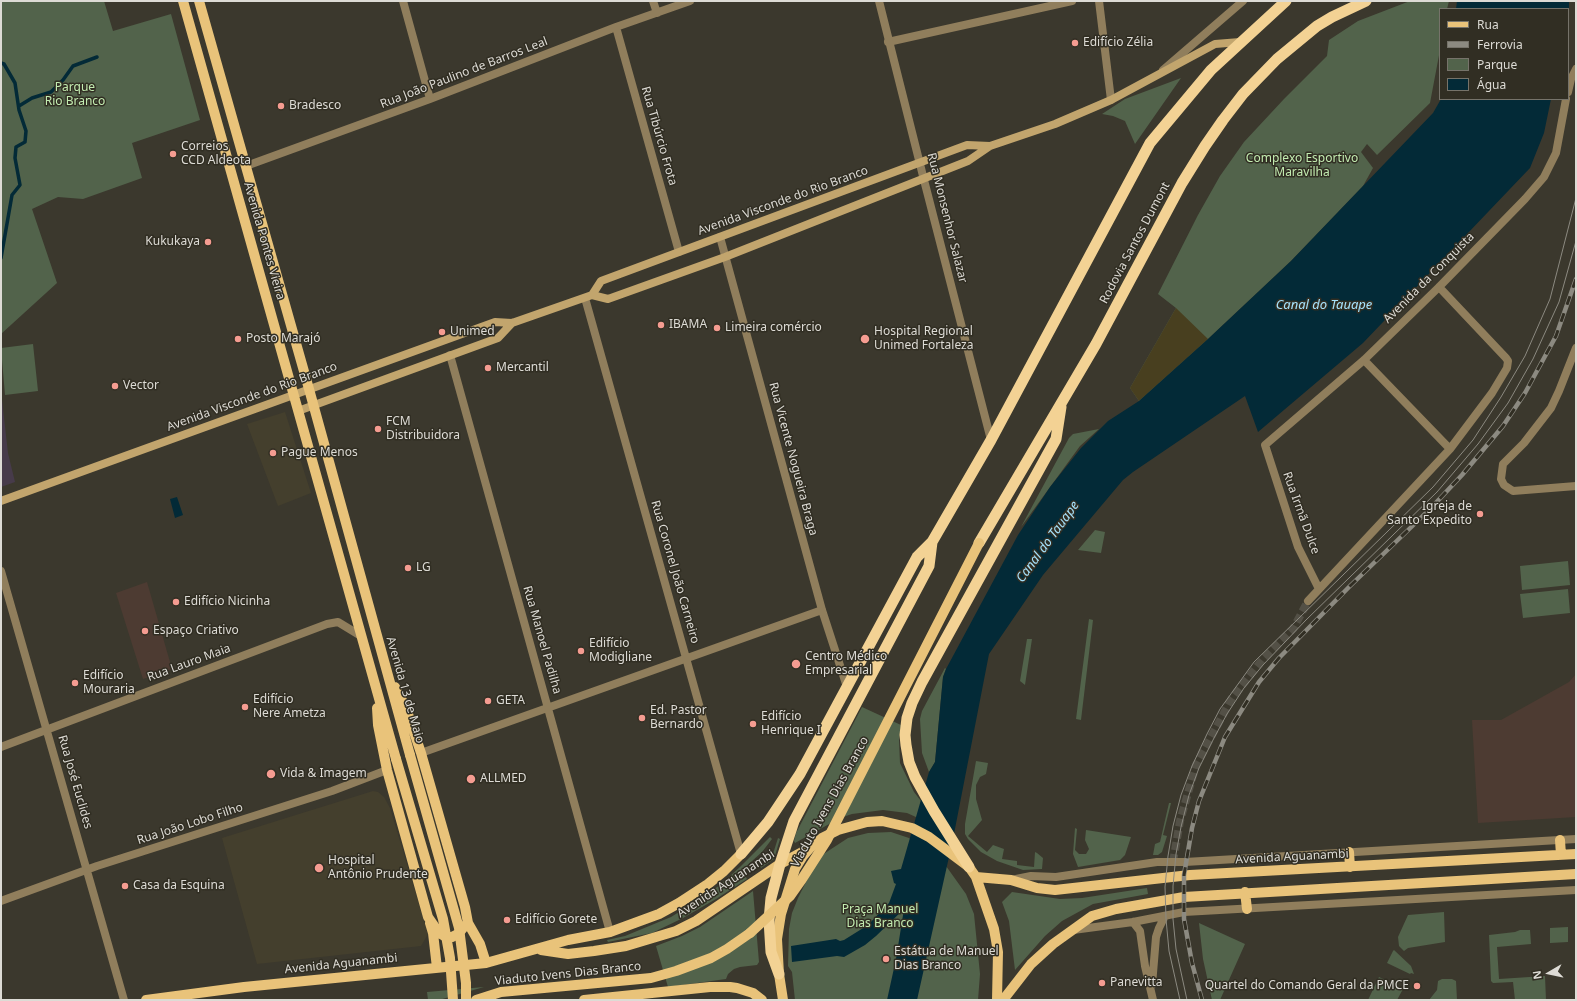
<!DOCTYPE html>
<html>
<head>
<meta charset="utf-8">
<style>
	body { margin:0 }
	#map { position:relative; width:1577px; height:1001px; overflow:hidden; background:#3b382d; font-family:"Noto Sans",sans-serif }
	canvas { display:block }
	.frame { position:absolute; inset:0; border:2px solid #dddbd5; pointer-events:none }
	.legend { position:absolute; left:1439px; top:8px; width:130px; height:92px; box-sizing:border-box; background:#312e23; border:1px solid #76736a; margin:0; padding:5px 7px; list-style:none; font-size:12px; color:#dddbd5 }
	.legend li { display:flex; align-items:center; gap:8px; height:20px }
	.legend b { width:20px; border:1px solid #76736a }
	.north { position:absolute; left:1529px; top:953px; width:40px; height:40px; -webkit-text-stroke:3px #312e23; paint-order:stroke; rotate:261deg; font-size:11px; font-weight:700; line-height:16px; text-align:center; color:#dddbd5 }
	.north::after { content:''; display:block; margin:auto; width:14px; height:18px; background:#dddbd5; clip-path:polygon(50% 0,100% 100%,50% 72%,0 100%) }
</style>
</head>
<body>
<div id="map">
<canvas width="1577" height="1001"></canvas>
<div class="frame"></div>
<ul class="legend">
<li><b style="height:5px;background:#e9c37a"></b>Rua</li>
<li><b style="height:5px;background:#8c8a81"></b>Ferrovia</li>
<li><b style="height:11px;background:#52634b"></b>Parque</li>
<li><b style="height:11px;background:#032a37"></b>Água</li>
</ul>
<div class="north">N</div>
</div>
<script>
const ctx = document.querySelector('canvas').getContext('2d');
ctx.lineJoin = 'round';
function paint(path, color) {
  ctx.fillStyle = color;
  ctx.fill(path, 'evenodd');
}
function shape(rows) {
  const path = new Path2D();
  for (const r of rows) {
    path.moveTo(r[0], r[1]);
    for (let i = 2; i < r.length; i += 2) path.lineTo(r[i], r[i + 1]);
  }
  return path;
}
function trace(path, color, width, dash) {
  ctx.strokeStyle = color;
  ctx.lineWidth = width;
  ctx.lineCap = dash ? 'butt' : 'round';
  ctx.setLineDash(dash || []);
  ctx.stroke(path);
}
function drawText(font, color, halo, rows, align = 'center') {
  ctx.font = font + ' "Noto Sans",sans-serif';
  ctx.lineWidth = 3;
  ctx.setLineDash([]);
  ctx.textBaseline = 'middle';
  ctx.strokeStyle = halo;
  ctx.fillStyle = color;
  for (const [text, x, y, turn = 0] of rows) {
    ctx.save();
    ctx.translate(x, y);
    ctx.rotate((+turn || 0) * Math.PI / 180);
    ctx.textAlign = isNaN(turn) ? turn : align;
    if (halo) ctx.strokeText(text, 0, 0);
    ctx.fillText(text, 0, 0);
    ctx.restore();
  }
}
paint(shape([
	[285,412,311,493,278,506,247,424],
	[373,791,378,792,384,797,390,808,428,934,421,946,257,964,222,838]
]), '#443f2d');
paint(shape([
	[1,391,8,453,15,482,1,487]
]), '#473b4a');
paint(shape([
	[147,582,172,669,143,679,116,593],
	[1576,674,1576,817,1478,823,1472,720,1501,720,1569,682]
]), '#4d3b32');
paint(shape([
	[1,1,104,1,113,31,171,14,200,120,132,143,142,178,83,199,58,197,32,209,57,283,1,334],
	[1410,1,1449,1,1447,9,1440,9,1440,50,1430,103,1377,155,1367,144,1361,152,1373,168,1363,186,1291,261,1208,339,1139,401,1130,388,1176,308,1158,294,1198,215,1220,176,1244,142,1284,99,1327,56,1329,40,1358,21],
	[1181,78,1135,144,1125,121,1113,116,1102,114,1125,99],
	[33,344,38,391,5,395,1,348],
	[1099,429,1080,446,1021,527,1069,438,1073,434],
	[1095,530,1105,532,1101,553,1078,550],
	[1568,561,1570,585,1522,590,1520,566],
	[1568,589,1570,613,1523,618,1520,594],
	[1089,619,1093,620,1081,720,1076,719],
	[1027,639,1032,639,1025,685,1020,681],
	[945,668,946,669,943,677,935,762,929,772,922,753,920,719,922,711],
	[862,707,901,725,899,740,900,763,914,792,931,814,927,822,907,813,883,810,852,814,840,818,795,843,794,841,796,833],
	[976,761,988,763,986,774,980,777,976,785,976,799,982,820,968,836,987,852,993,845,1004,849,1002,859,1017,861,1017,865,1034,867,1035,852,1037,853,1043,858,1042,869,1023,870,997,861,981,852,968,839,965,834,965,824],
	[1169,803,1171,803,1163,835,1167,836,1162,852,1158,855,1153,855,1155,844,1160,842],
	[1075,828,1077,829,1075,850,1079,854,1086,854,1089,849,1085,840,1086,830,1131,837,1125,855,1120,860,1078,867,1073,854],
	[891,832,909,838,946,866,966,894,974,914,980,974,978,1000,795,1000,792,972,788,966,789,929,792,913,798,898,810,874,822,855,848,838,868,833],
	[770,837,772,839,762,852,742,870,747,879,716,899,683,918,652,933,608,942,607,940,625,936,671,917,700,899,720,885,740,867],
	[778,838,780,839,774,859,761,868,759,865,773,854],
	[1147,888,1148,894,1093,904,1062,921,1045,936,1015,970,1009,921,1002,902,1012,892,1060,899,1082,898],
	[753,891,759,962,757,965,740,967,734,969,728,974,726,979,668,987,656,946,682,936,700,927],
	[1444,912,1445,942,1408,948,1404,951,1399,946,1398,937,1408,915],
	[1199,923,1245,944,1220,1000,1212,1000,1203,959],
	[1568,927,1568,942,1550,943,1550,928],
	[1520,930,1530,930,1531,944,1497,947,1499,979,1545,976,1546,1000,1515,1000,1513,982,1493,983,1491,981,1489,935,1515,932],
	[1394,950,1411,966,1414,974,1411,973,1410,974,1387,963,1393,951],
	[1379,977,1403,989,1397,1000,1368,1000],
	[1442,979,1452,979,1456,981,1457,1000,1429,1000,1437,990,1438,981],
	[484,987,439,1000,428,1000,427,992]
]), '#52634b');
paint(shape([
	[1176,308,1208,339,1139,401,1130,388]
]), '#483f1f');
paint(shape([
	[1457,1,1569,1,1569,12,1568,19,1568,9,1456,9],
	[1441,99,1551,99,1544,133,1530,168,1363,343,1258,432,1245,396,1133,472,1123,480,1043,575,989,654,953,839,917,1000,887,1000,896,959,904,909,876,936,865,945,844,957,837,956,792,962,791,946,836,939,840,941,844,940,868,925,889,903,896,884,894,883,891,871,901,869,929,772,935,762,943,677,946,669,1018,535,1050,487,1081,448,1108,421,1139,401,1208,339,1291,261,1433,113],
	[177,497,183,515,175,518,170,499]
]), '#032a37');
trace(shape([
	[1,63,4,64,15,83,19,110,26,131,25,142,16,147,15,158,20,185,12,195,1,258],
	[19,106,32,98,51,92,63,80,73,66,97,57]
]), '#032a37', 3.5);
trace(shape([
	[1173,862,1180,821,1196,765,1232,698,1263,659,1293,629,1308,601]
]), '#535046', 8, [8, 4]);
trace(shape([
	[403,1,430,99],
	[653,1,657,13],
	[616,27,679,252],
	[888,42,1072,1],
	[1163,70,1243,1],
	[1568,92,1571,79,1576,69],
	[246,166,430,99,616,27,690,1],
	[924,180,991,440],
	[720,237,822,610,847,687],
	[585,298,741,854],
	[1576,348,1559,391,1551,408,1524,443,1503,464,1501,479,1504,485,1513,491,1576,486],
	[450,355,610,932],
	[1364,360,1450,449],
	[1,571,124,1000],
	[1319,589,1298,547,1265,445,1364,360,1439,287,1525,199,1544,177,1556,153,1566,99],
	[1308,601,1450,449,1492,393,1507,368,1508,361,1506,358,1439,287],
	[1,747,327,624,338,622,361,636],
	[421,753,822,610],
	[1,901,97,866,332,791,387,770]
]), '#907e5c', 8);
trace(shape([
	[879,1,924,180],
	[1099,1,1111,100],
	[1011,880,1031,876,1056,877,1157,862,1185,862,1576,839],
	[1133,922,1140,931,1145,966,1153,1000],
	[1073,930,1133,922,1184,912,1576,890],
	[1152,985,1156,937,1159,928,1165,916]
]), '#907e5c', 8);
trace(shape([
	[592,295,601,281,967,145,990,146],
	[298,411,498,338,512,323],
	[1,501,495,322,512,323,592,295,608,299,725,257,968,161,990,146,1055,124,1111,100,1215,44,1240,42]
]), '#c2a56d', 8);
trace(shape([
	[183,1,396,759],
	[199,1,309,389,410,755],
	[395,687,406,708,421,753,465,907,468,923,480,944,486,963],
	[377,708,378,725,387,770,428,917,439,933,446,937,452,937,458,934,463,928,463,926],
	[1560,840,1561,855],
	[1349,852,1350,867],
	[976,877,1011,880,1037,888,1055,890,1190,875,1576,854],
	[1245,892,1247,909],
	[430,923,433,933,437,968],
	[541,950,568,954,594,951,626,946,676,931,696,921,780,864,808,849],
	[146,1000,244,987,486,963,568,940,610,932,659,914,679,903,708,884,724,871,741,854],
	[476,1000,501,992,651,978,676,971,711,958,727,949,750,933],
	[584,1000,710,987,730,987,737,988,753,993,762,1000],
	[783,1000,779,974,777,939,781,914,795,869,803,856,810,848,822,838,838,830,856,825,867,822,882,821,912,828,929,837,969,867,976,877,994,929,998,952,997,1000],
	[1003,1000,1031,964,1053,944,1092,916,1116,909,1184,897,1576,874]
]), '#e9c37a', 10);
trace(shape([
	[979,543,1096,344,1182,183,1205,146,1223,120,1243,94,1277,59,1317,26,1332,17,1366,1],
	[741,854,768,822,800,774,917,557,932,542,991,440,1150,143,1211,70,1286,1],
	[969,867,934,811,915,777,909,762,906,745,905,735,907,718,912,703,922,682,1056,439,1061,407],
	[779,974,771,952,769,920,771,898,780,864,794,821,929,566,932,542]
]), '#f3d294', 11);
trace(shape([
	[1180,1000,1169,951,1166,919,1165,887,1168,856,1173,826,1181,795,1192,766,1207,734,1220,709,1254,662,1433,487,1473,440,1501,397,1525,356,1550,299,1576,198],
	[1187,1000,1176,949,1173,919,1173,886,1176,854,1181,827,1189,795,1199,768,1214,738,1227,714,1244,688,1263,665,1306,620,1437,492,1478,444,1508,403,1533,359,1559,302,1576,241]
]), '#8c8a81', 1);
const rail = shape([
	[1202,1000,1192,963,1184,919,1184,875,1192,828,1199,801,1225,737,1259,682,1279,658,1350,586,1431,508,1462,475,1503,426,1525,393,1556,336,1576,279]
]);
trace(rail, '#8c8a81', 4.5);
trace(rail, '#312e23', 3, [9]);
trace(shape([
	[410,755,459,928,466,983,466,1000],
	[396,759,443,919,450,958,453,1000],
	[750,933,790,896,802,879,827,840,979,543]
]), '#e9c37a', 10);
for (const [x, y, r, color] of [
	[1075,43,4,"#f59c91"],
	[281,106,4,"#f59c91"],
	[173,154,4,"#f59c91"],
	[208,242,4,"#f59c91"],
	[661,325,4,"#f59c91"],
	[717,328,4,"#f59c91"],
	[442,332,4,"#f59c91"],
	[238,339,4,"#f59c91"],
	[865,339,5,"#f59c91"],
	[488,368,4,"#f59c91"],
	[115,386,4,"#f59c91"],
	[378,429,4,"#f59c91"],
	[273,453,4,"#f59c91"],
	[1480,514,4,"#f59c91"],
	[408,568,4,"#f59c91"],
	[176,602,4,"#f59c91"],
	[145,631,4,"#f59c91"],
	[581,651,4,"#f59c91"],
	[796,664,5,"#f59c91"],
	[75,683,4,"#f59c91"],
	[488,701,4,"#f59c91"],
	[245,707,4,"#f59c91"],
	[642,718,4,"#f59c91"],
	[753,724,4,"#f59c91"],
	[271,774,5,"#f59c91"],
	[471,779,5,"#f59c91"],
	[319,868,5,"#f59c91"],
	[125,886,4,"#f59c91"],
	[507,920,4,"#f59c91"],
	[886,959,4,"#f59c91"],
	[1102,983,4,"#f59c91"],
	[1417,986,4,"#f59c91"]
]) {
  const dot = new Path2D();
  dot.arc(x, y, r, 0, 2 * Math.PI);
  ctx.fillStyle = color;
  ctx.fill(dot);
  trace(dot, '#312e23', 1.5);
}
drawText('12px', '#dddbd5', '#312e23', [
	["Edifício Zélia",1083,43],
	["Bradesco",289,106],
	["Correios",181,147],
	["CCD Aldeota",181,161],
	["Kukukaya",200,242,"right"],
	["IBAMA",669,325],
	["Limeira comércio",725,328],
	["Unimed",450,332],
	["Hospital Regional",874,332],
	["Unimed Fortaleza",874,346],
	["Posto Marajó",246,339],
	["Mercantil",496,368],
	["Vector",123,386],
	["FCM",386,422],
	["Distribuidora",386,436],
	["Pague Menos",281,453],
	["Igreja de",1472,507,"right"],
	["Santo Expedito",1472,521,"right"],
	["LG",416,568],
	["Edifício Nicinha",184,602],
	["Espaço Criativo",153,631],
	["Edifício",589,644],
	["Modigliane",589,658],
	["Centro Médico",805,657],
	["Empresarial",805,671],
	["Edifício",83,676],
	["Mouraria",83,690],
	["Edifício",253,700],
	["Nere Ametza",253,714],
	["GETA",496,701],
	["Ed. Pastor",650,711],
	["Bernardo",650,725],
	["Edifício",761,717],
	["Henrique I",761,731],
	["Vida & Imagem",280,774],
	["ALLMED",480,779],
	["Hospital",328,861],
	["Antônio Prudente",328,875],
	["Casa da Esquina",133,886],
	["Edifício Gorete",515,920],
	["Estátua de Manuel",894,952],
	["Dias Branco",894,966],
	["Panevitta",1110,983],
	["Quartel do Comando Geral da PMCE",1409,986,"right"]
], 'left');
drawText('12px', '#dddbd5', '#312e23', [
	["Rua João Paulino de Barros Leal",464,73,-21],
	["Rua Tibúrcio Frota",659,136,74],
	["Avenida Visconde do Rio Branco",783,201,-20],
	["Rua Monsenhor Salazar",947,218,76],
	["Avenida Pontes Vieira",264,241,74],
	["Rodovia Santos Dumont",1135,243,-62],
	["Avenida da Conquista",1429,278,-45],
	["Avenida Visconde do Rio Branco",252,397,-20],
	["Rua Vicente Nogueira Braga",793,459,75],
	["Rua Irmã Dulce",1301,513,70],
	["Rua Coronel João Carneiro",675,572,74],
	["Rua Manoel Padilha",542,640,74],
	["Rua Lauro Maia",189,663,-20],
	["Avenida 13 de Maio",405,690,74],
	["Rua José Euclides",75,782,74],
	["Viaduto Ivens Dias Branco",830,802,-61],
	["Rua João Lobo Filho",190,824,-18],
	["Avenida Aguanambi",1292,857,-3],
	["Avenida Aguanambi",726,884,-33],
	["Avenida Aguanambi",341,964,-6],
	["Viaduto Ivens Dias Branco",568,974,-6]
]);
drawText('12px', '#c3ecb1', '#312e23', [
	["Parque",75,88],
	["Rio Branco",75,102],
	["Complexo Esportivo",1302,159],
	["Maravilha",1302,173],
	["Praça Manuel",880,910],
	["Dias Branco",880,924]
]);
drawText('italic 13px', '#a5e2fc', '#312e23', [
	["Canal do Tauape",1324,305],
	["Canal do Tauape",1048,542,-54]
]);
</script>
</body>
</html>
